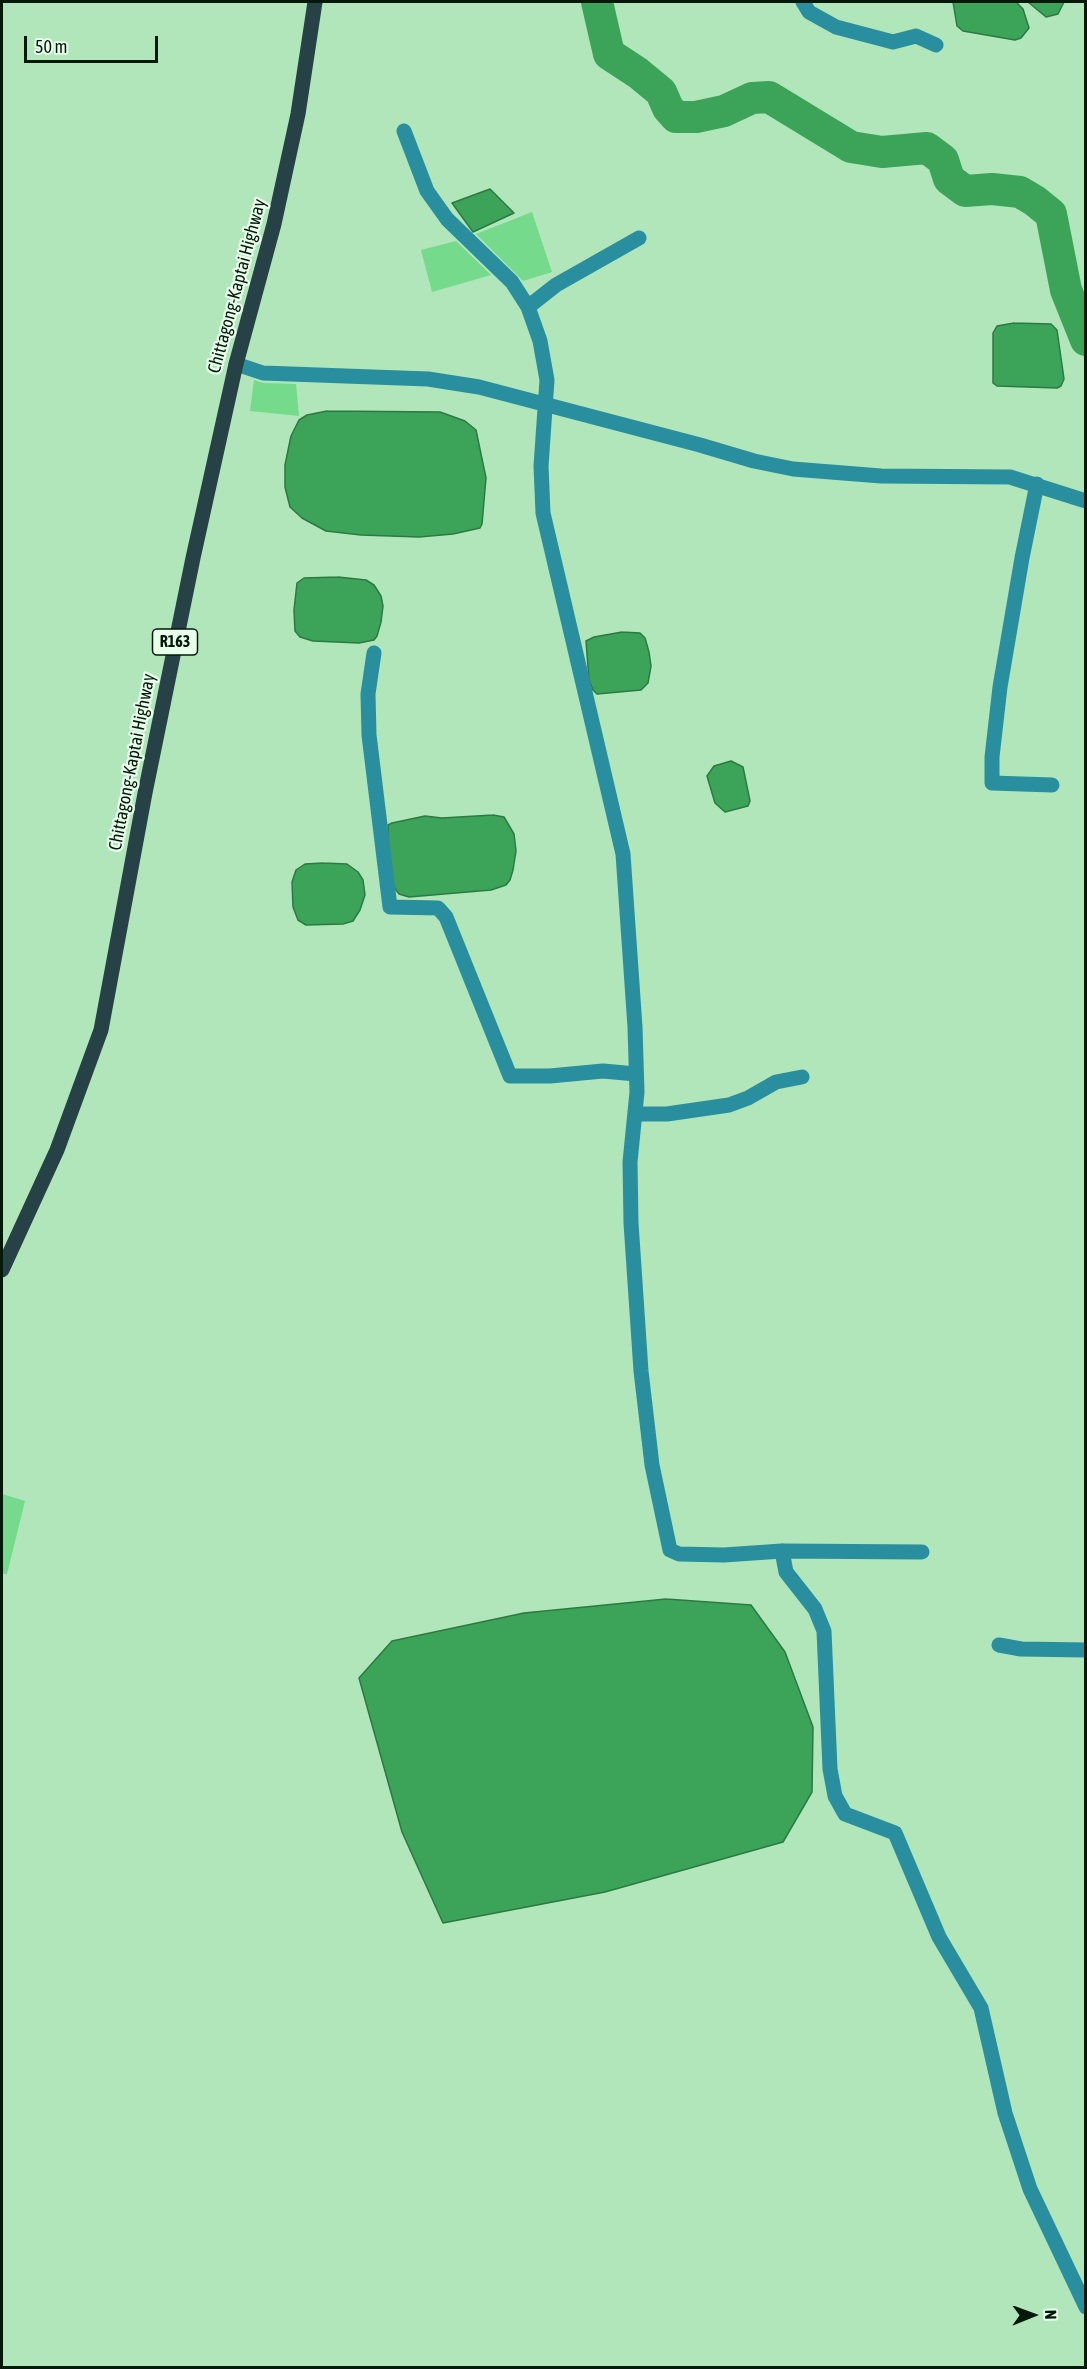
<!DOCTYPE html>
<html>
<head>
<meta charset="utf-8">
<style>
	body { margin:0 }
	#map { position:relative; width:1087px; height:2369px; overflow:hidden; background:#b0e6b9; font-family:"Asap Condensed",sans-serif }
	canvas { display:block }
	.frame { position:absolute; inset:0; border:3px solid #05190a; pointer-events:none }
	.north { position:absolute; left:1003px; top:2285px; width:60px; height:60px; -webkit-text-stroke:4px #e8feeb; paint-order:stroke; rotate:89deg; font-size:16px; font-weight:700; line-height:24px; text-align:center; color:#05190a }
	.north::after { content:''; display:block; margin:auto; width:21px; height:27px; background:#05190a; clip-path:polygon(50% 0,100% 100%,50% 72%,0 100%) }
	.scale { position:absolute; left:24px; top:36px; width:134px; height:27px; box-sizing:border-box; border:3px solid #05190a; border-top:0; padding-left:8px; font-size:18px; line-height:21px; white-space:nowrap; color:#05190a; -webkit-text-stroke:4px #e8feeb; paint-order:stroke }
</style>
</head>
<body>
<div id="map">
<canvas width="1087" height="2369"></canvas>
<div class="frame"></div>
<div class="north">N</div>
<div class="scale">50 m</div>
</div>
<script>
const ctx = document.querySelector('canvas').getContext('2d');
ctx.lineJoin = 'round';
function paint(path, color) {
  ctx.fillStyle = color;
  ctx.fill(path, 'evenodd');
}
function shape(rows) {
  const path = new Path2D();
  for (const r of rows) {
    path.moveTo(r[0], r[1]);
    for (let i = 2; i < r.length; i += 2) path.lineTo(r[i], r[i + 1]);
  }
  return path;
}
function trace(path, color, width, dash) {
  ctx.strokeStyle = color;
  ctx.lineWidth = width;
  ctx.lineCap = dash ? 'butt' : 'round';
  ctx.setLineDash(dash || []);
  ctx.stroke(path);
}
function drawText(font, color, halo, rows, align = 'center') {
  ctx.font = font + ' "Asap Condensed",sans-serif';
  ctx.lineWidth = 4.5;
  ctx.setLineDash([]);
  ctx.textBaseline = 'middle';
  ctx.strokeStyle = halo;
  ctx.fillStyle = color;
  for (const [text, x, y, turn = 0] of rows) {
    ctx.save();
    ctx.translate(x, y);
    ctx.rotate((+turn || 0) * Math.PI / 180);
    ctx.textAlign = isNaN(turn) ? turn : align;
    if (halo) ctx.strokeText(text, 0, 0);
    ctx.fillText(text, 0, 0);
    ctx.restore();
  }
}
const water = shape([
	[953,2,1016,2,1023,9,1029,28,1021,38,1015,40,963,31,957,26,953,2],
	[1028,2,1064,2,1058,14,1046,17,1028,2],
	[490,189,514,213,473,232,452,203,490,189],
	[1014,323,1051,324,1057,330,1064,379,1061,386,1057,388,997,386,993,383,993,333,997,326,1014,323],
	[327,411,440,412,465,421,476,430,486,478,482,524,480,528,453,534,419,537,361,535,326,531,302,518,290,507,285,487,285,465,291,436,299,420,307,415,327,411],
	[338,577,366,580,374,585,381,596,383,606,381,622,377,636,374,640,359,643,313,641,300,637,295,631,294,610,297,583,304,578,338,577],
	[622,632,640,633,645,638,649,652,651,666,648,683,641,690,597,694,593,690,589,680,586,641,594,637,622,632],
	[731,761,743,767,750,801,748,806,725,812,715,803,707,776,714,766,731,761],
	[493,815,504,817,514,834,516,851,513,870,510,880,506,885,491,890,409,897,399,894,393,886,388,839,388,825,392,823,425,816,442,818,493,815],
	[323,863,347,864,358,872,363,880,365,895,360,910,353,921,343,924,306,925,298,920,293,907,292,882,296,870,305,864,323,863],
	[666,1599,751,1605,785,1652,813,1727,812,1792,783,1842,605,1892,443,1923,402,1832,359,1678,392,1641,524,1613,666,1599]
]);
paint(water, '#3ca459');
trace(water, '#2c7a41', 1.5);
trace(shape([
	[597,2,609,54,638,73,661,92,668,108,676,117,696,117,724,111,752,98,769,97,851,147,882,152,927,148,943,160,949,179,965,191,992,189,1020,192,1035,201,1051,214,1066,290,1086,340]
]), '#3ca459', 32);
paint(shape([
	[532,212,552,272,523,281,476,234],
	[456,241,491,275,432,292,421,250],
	[254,380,263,383,296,384,299,416,250,411],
	[2,1494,25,1501,7,1574,2,1574]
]), '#75da8c');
trace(shape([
	[803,2,809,12,836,27,893,42,916,36,936,45],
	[404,131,427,191,447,219,512,282,528,307,540,341,547,380,541,466,543,513,623,854,635,1027,637,1092,630,1162,631,1223,641,1371,652,1465,670,1550,679,1554,724,1555,782,1551,922,1552],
	[528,307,556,285,639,238],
	[236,364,263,373,428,379,479,387,700,445,754,461,793,469,881,476,1010,477,1086,501],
	[1037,484,1022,558,1000,687,992,757,992,783,1052,785],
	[374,653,368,694,369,735,390,907,438,908,446,917,510,1076,550,1076,603,1071,636,1074],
	[635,1114,667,1114,729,1105,748,1098,776,1082,802,1077],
	[782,1551,786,1572,815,1609,824,1631,830,1769,835,1796,845,1814,895,1833,939,1937,981,2008,1005,2113,1030,2189,1086,2307],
	[999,1645,1021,1649,1086,1650]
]), '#298f9f', 15);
trace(shape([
	[2,1270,57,1150,101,1030,145,793,193,558,236,364,274,224,298,114,315,2]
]), '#264246', 15);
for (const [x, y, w] of [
	[175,642,45]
]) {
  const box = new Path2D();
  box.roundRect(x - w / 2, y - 13, w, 26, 4.5);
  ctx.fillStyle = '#e8feeb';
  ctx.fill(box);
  trace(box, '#05190a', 1.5);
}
drawText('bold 16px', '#05190a', null, [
	["R163",175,642]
]);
drawText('18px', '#05190a', '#e8feeb', [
	["Chittagong-Kaptai Highway",237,286,-75],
	["Chittagong-Kaptai Highway",132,762,-79]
]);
</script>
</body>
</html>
